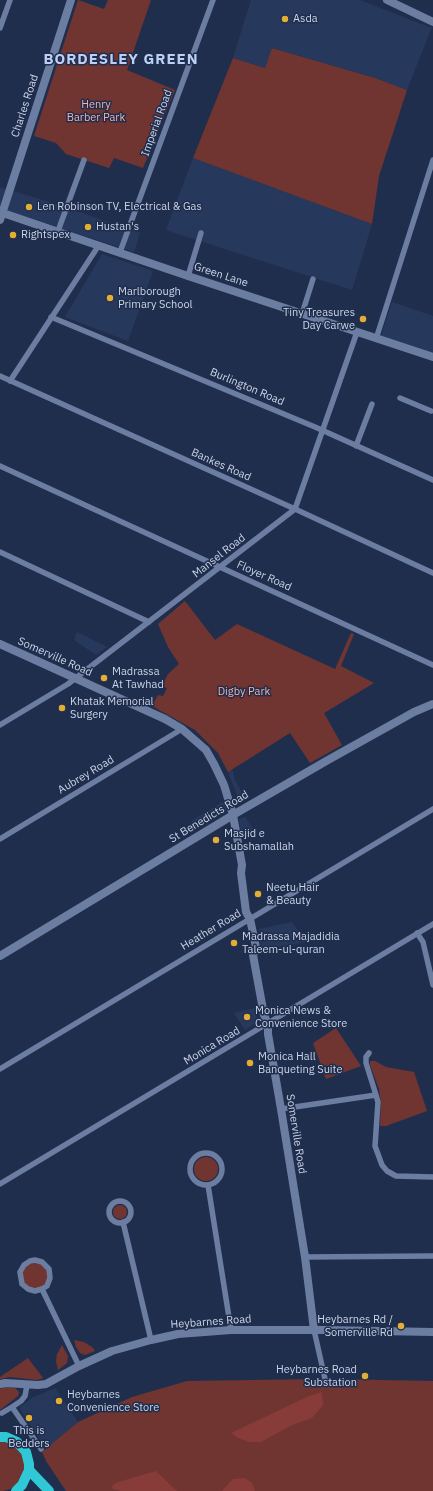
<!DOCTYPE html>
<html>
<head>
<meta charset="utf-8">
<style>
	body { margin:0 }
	canvas { display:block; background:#202e4d }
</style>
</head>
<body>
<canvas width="433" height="1491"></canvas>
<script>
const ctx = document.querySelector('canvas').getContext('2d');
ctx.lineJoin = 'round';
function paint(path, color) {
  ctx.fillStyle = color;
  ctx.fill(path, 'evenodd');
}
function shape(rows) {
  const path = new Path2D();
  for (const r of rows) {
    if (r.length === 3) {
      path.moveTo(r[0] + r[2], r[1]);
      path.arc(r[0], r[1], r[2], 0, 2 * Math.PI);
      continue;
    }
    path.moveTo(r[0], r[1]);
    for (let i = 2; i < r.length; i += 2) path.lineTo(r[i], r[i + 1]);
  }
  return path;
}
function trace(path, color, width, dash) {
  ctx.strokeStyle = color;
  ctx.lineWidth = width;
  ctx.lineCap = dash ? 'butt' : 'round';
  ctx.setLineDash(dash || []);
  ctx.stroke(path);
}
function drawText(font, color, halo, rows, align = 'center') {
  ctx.font = font + ' "IBM Plex Sans",sans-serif';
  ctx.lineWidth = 3;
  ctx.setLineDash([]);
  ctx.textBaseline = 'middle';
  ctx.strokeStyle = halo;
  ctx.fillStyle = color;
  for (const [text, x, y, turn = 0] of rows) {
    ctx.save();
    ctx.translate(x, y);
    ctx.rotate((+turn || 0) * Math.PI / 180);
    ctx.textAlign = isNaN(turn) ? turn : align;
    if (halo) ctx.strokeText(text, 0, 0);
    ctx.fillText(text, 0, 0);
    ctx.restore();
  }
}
paint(shape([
	[251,0,360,0,429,27,432,27,407,90,375,78,273,48,265,68,233,58],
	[193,158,372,224,352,290,166,230],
	[0,187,59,205,140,233,134,252,0,208],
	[102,254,153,271,128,341,65,317],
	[392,302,433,316,433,353,381,336],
	[77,632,107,647,96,655,74,640],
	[232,769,235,780,246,800,240,803,228,772],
	[224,801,227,810,196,830,191,821],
	[245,817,255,832,242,839,239,819],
	[292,922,306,942,262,950,259,929],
	[255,1008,257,1022,245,1030,234,1013],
	[55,1388,78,1422,46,1449,20,1409,21,1406,32,1398]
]), '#27385d');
paint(shape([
	[78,0,104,9,108,0,151,0,127,70,175,90,143,168,114,158,109,168,66,154,56,143,34,136],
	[272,48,375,78,407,90,379,176,372,224,193,158,233,58,265,68],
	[185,601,215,640,237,624,335,669,351,633,354,634,341,666,374,683,324,713,342,745,310,763,290,733,228,772,218,753,195,730,152,706,158,695,163,696,167,688,162,686,168,674,179,664,168,647,158,624],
	[336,1028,361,1066,326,1079,313,1043],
	[370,1061,375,1061,386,1067,414,1072,427,1111,386,1126,380,1126,381,1104,379,1089,370,1065],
	[206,1169,12],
	[120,1212,7],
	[35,1276,13],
	[74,1340,84,1342,92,1347,95,1351,85,1355,80,1353,76,1347],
	[62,1345,68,1356,67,1363,58,1370,56,1361,57,1354],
	[28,1358,43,1378,37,1380,10,1377,0,1379,0,1377],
	[320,1379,325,1381,329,1379,433,1381,433,1491,66,1491,46,1461,42,1452,78,1422,132,1397,187,1381],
	[3,1387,15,1388,19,1392,18,1396,0,1410,0,1389],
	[0,1441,8,1443,15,1447,21,1454,24,1461,24,1469,17,1484,10,1489,3,1491,0,1491]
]), '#703431');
paint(shape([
	[322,1392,323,1405,312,1418,290,1426,261,1442,249,1442,238,1438,231,1433,309,1396],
	[156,1471,177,1491,120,1491,111,1488,115,1483],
	[245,1478,252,1483,255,1491,222,1491,233,1479]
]), '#873c39');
trace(shape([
	[0,28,10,0],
	[58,231,84,160],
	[120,252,213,0],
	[188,276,201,233],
	[302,314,313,279],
	[51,317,315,427,433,480],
	[376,339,433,160],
	[0,376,295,509,433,573],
	[10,381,99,245],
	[400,398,431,411],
	[356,446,372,404],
	[0,466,433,665],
	[0,552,149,622],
	[0,725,68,684,295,509,357,332],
	[0,839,182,729],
	[417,933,423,942,433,985],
	[369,1053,366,1057,366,1063,376,1095],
	[0,1069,433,809],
	[281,1109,376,1095,378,1102,375,1146,382,1165,387,1171,396,1176,433,1177],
	[206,1169,16],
	[0,1184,433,924],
	[208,1185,231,1330],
	[120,1212,11],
	[123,1222,151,1340],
	[305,1257,433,1256],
	[42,1289,35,1291,28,1289,22,1284,20,1272,24,1265,30,1261,35,1260,42,1262,49,1269,50,1278,47,1286,42,1289,79,1366],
	[314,1330,325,1379],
	[27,1385,25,1396,21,1401,12,1407,41,1449],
	[2,1413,12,1407]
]), '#6c7da2', 5.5);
trace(shape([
	[387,0,433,22],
	[0,212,188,276,433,357],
	[0,220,71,0],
	[0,644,165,719,182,729,206,750,214,764,224,785,233,815,242,865,241,873,246,912,250,919,256,947,253,955,264,1015,268,1024,268,1034,281,1109,305,1257,314,1330],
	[0,956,238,812,328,760,414,712,433,704],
	[0,1384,5,1383,38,1385,46,1384,79,1366,112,1351,151,1340,178,1334,231,1330,323,1330,433,1332]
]), '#6c7da2', 8);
trace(shape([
	[0,1437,6,1437,17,1442,26,1452,29,1464,29,1470,22,1485,16,1491],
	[29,1470,49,1491]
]), '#30c8d6', 10);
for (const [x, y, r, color] of [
	[285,19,4,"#e2af34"],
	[29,207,4,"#e2af34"],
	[88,227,4,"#e2af34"],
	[13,235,4,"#e2af34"],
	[110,298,4,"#e2af34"],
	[363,319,4,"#e2af34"],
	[104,678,4,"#e2af34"],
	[62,708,4,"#e2af34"],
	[216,840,4,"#e2af34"],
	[258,894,4,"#e2af34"],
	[234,943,4,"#e2af34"],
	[247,1017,4,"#e2af34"],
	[250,1063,4,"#e2af34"],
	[401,1326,4,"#e2af34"],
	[365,1376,4,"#e2af34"],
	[59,1401,4,"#e2af34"],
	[29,1418,4,"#e2af34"]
]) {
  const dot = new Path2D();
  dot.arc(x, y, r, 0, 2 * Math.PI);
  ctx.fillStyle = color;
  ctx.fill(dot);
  trace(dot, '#202e4d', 1.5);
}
drawText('11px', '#cbd5e9', '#202e4d', [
	["Asda",293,19],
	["Len Robinson TV, Electrical & Gas",37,207],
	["Hustan's",96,227],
	["Rightspex",21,235],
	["Marlborough",118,292],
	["Primary School",118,305],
	["Tiny Treasures",355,313,"right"],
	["Day Carwe",355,326,"right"],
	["Madrassa",112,672],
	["At Tawhad",112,685],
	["Khatak Memorial",70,702],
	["Surgery",70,715],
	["Masjid e",224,834],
	["Subshamallah",224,847],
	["Neetu Hair",266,888],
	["& Beauty",266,901],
	["Madrassa Majadidia",242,937],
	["Taleem-ul-quran",242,950],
	["Monica News &",255,1011],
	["Convenience Store",255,1024],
	["Monica Hall",258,1057],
	["Banqueting Suite",258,1070],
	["Heybarnes Rd /",393,1320,"right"],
	["Somerville Rd",393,1333,"right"],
	["Heybarnes Road",357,1370,"right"],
	["Substation",357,1383,"right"],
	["Heybarnes",67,1395],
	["Convenience Store",67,1408],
	["This is",29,1431,"center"],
	["Bedders",29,1444,"center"]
], 'left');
drawText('11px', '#f4b0aa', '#202e4d', [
	["Henry",96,105],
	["Barber Park",96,118],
	["Digby Park",244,692]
]);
drawText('11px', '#cbd5e9', '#202e4d', [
	["Charles Road",25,106,-72],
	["Imperial Road",157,123,-70],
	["Green Lane",221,275,18],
	["Burlington Road",247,387,23],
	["Bankes Road",221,465,24],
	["Mansel Road",219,556,-38],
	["Floyer Road",264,576,24],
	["Somerville Road",55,657,24],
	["Aubrey Road",86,775,-31],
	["St Benedicts Road",209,817,-31],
	["Heather Road",211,930,-31],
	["Monica Road",212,1046,-31],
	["Somerville Road",296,1134,81],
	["Heybarnes Road",211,1322,-4]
]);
ctx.letterSpacing = '1px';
drawText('bold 15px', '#bcd0f7', '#202e4d', [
	["BORDESLEY GREEN",121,60]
]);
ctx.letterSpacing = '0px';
</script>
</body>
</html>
